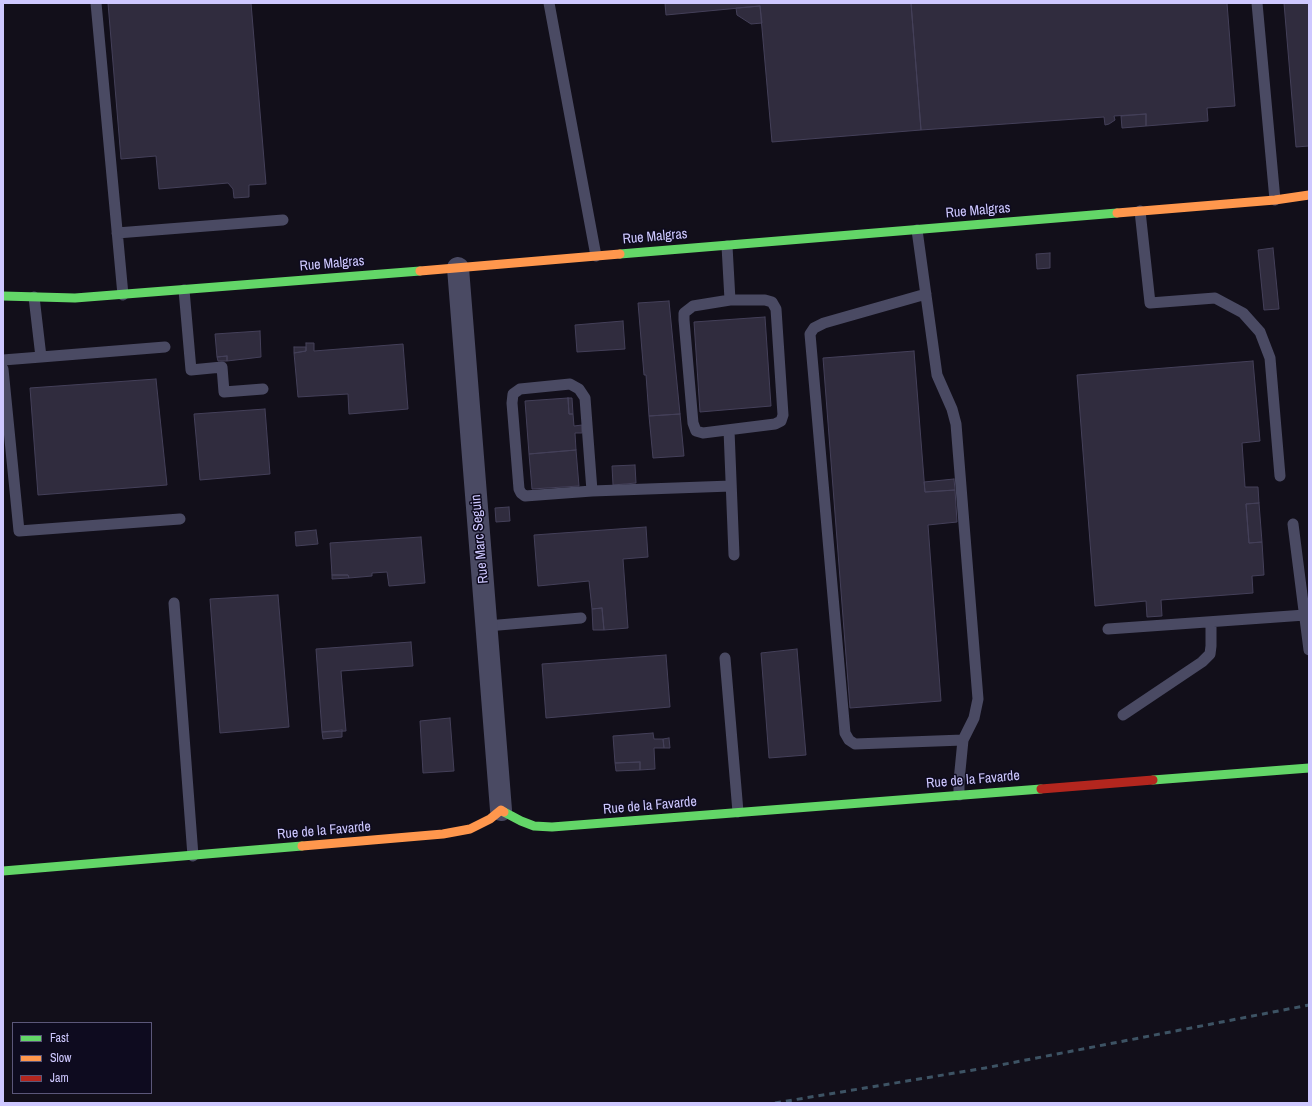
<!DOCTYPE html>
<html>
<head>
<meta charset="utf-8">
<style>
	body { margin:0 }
	#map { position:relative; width:1312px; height:1106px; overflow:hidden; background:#120f1a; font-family:"Archivo Narrow",sans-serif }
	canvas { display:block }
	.frame { position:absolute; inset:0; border:4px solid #cec8ff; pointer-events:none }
	.legend { position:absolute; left:12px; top:1022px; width:140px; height:72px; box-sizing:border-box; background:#0e0b1f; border:1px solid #5b5779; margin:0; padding:5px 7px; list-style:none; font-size:12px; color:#cec8ff }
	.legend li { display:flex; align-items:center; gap:8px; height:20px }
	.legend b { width:20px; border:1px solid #5b5779 }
</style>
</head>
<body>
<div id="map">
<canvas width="1312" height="1106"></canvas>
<div class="frame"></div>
<ul class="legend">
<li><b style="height:5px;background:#63d668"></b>Fast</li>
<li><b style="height:5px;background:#ff974d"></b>Slow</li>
<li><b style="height:5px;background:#b3261e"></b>Jam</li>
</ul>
</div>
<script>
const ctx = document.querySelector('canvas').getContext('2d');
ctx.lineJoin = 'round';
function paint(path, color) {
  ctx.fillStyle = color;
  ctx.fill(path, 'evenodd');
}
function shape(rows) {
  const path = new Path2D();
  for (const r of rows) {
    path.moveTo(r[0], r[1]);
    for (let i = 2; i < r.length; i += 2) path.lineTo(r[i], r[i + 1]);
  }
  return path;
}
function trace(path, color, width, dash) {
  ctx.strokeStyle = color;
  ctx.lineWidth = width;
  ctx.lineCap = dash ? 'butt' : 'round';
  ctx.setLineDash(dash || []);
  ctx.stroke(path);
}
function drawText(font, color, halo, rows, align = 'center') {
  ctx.font = font + ' "Archivo Narrow",sans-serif';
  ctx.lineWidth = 3;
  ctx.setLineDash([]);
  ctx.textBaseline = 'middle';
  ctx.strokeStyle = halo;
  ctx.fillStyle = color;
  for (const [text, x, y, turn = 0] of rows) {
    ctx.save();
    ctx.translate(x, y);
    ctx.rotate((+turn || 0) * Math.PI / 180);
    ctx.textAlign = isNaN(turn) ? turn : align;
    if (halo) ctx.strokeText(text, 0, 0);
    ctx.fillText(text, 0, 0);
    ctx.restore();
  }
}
const building = shape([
	[108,3,251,3,266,184,249,185,249,197,234,198,233,189,228,183,159,189,156,156,121,159,108,3],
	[665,3,911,3,921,130,772,142,760,6,666,15,665,3],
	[911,3,1227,3,1235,106,1207,108,1208,121,1146,126,1146,114,1114,116,1115,120,1109,124,1105,125,1104,117,921,130,911,3],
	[1284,3,1309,3,1309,146,1296,147,1284,3],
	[760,6,762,23,751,24,737,15,736,8,760,6],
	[1146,114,1146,126,1122,128,1121,116,1146,114],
	[1273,248,1279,309,1264,310,1258,250,1273,248],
	[1050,253,1050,268,1037,269,1036,254,1050,253],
	[669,301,680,414,649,416,646,375,644,375,638,303,669,301],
	[765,317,771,406,700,412,694,322,765,317],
	[623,321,625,349,577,352,575,325,623,321],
	[260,331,261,357,227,361,227,356,217,357,215,334,260,331],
	[306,343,314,343,314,351,403,344,408,409,349,414,348,394,298,397,294,353,306,351,306,343],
	[294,347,306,347,306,351,294,353,294,347],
	[914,351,925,492,955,490,957,522,928,525,941,701,850,708,823,358,914,351],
	[227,356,227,361,218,361,217,357,227,356],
	[1253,361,1260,441,1242,443,1245,487,1258,487,1259,503,1246,504,1249,543,1262,542,1264,575,1252,576,1253,593,1161,600,1162,616,1147,617,1146,601,1095,606,1077,375,1253,361],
	[156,379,167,485,38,495,30,388,156,379],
	[568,398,569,414,573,414,574,426,582,425,582,433,575,433,576,450,529,454,525,401,568,398],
	[568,398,572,398,573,414,569,414,568,398],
	[265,409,270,474,200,480,194,414,265,409],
	[680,414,684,456,653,458,649,416,680,414],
	[576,450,579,486,532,489,529,454,576,450],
	[635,465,636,483,613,485,612,466,635,465],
	[954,479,955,490,925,492,924,482,954,479],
	[1259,503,1262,542,1249,543,1246,504,1259,503],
	[509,507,510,521,496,522,495,508,509,507],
	[646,527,648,557,623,559,628,628,604,630,602,608,592,609,589,581,538,586,534,535,646,527],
	[316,530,318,544,296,546,295,532,316,530],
	[421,537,425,583,389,586,387,572,372,573,372,576,349,578,348,575,332,575,330,543,421,537],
	[332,575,348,575,349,578,332,579,332,575],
	[278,595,289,727,220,733,210,599,278,595],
	[602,608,604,630,593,630,592,609,602,608],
	[411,642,413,666,341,671,346,731,322,732,316,649,411,642],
	[797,649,806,755,769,758,761,653,797,649],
	[666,655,670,707,546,718,542,664,666,655],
	[450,718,454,771,423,773,420,721,450,718],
	[342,730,342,737,323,739,322,732,342,730],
	[653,733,654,739,663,739,664,748,654,748,655,769,640,770,640,762,615,763,613,736,653,733],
	[669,738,670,748,664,748,663,739,669,738],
	[640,762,640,770,616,771,615,763,640,762]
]);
paint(building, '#302c3e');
trace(building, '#444059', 1);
trace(shape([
	[96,3,123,295],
	[549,3,596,256],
	[1257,3,1275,200],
	[1140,211,1150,303,1215,298,1243,313,1260,332,1270,358,1280,476],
	[917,230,937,375,952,409,956,424,978,699,974,718,963,740,959,781,959,795],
	[117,233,283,220],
	[727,246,730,300],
	[184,290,191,370,222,367,224,392,263,389],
	[926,294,824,323,814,328,810,334,845,733,849,740,855,744,963,740],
	[730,300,765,300,772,302,776,309,783,415,781,421,775,424,703,433,696,431,693,423,684,320,684,313,693,306,730,300],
	[41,357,165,347],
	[3,360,41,357,34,297],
	[3,369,19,531,180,519],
	[729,430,734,555],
	[592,491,585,398,579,389,570,384,520,389,513,394,512,403,519,489,521,493,525,496,592,491,731,486],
	[1293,524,1309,650],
	[174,603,193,856],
	[487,626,581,618],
	[1108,629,1305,615],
	[725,658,738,812],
	[1123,715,1202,662,1210,654,1211,646,1211,622]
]), '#4a4a63', 11);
trace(shape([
	[458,268,501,810]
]), '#4a4a63', 22);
trace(shape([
	[620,254,1117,213],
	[3,296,75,298,420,271],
	[1153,780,1309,768],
	[504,812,521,821,534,826,552,827,1041,789],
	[3,871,302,846]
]), '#63d668', 9);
trace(shape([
	[1117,213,1275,200,1309,195],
	[420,271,620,254],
	[302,846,443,834,470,829,490,819,501,810,504,812]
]), '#ff974d', 9);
trace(shape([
	[1041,789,1153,780]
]), '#b3261e', 9);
trace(shape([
	[775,1103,985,1068,1309,1005]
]), '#3d5364', 3, [6, 5]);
drawText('14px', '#cec8ff', '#0e0b1f', [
	["Rue Malgras",978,211,-5],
	["Rue Malgras",655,237,-5],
	["Rue Malgras",332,264,-5],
	["Rue Marc Seguin",480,539,-95],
	["Rue de la Favarde",973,780,-5],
	["Rue de la Favarde",650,806,-5],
	["Rue de la Favarde",324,831,-5]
]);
</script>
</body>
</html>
